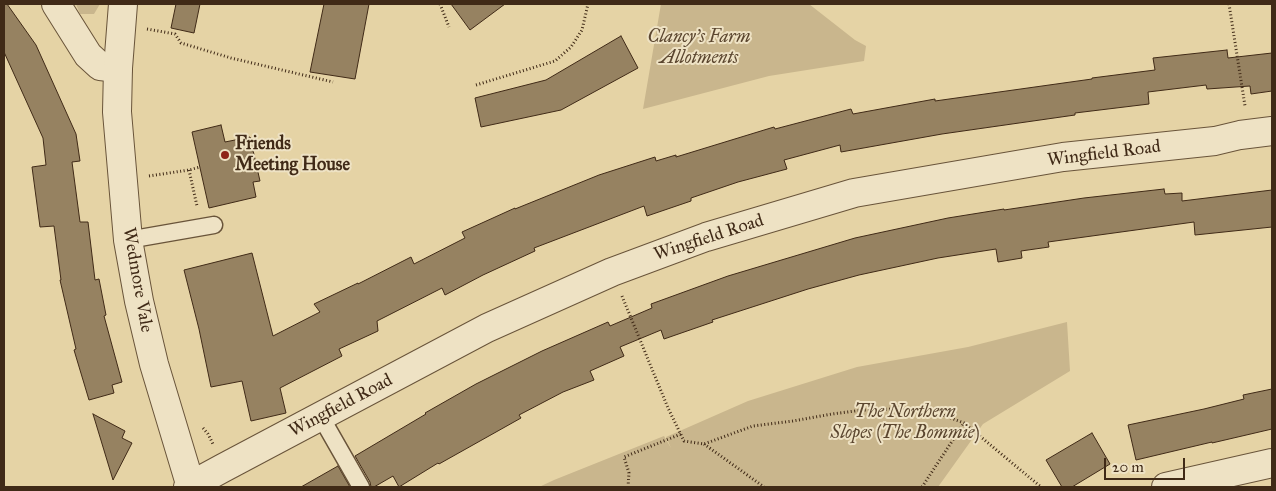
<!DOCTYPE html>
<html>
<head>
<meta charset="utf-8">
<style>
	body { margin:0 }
	#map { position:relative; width:1276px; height:491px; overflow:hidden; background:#e5d3a5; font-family:"IM FELL Great Primer",serif }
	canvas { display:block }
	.frame { position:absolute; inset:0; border:5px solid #402a17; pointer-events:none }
	.scale { position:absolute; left:1104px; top:458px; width:81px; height:22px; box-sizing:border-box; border:2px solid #402a17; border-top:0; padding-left:6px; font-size:15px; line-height:18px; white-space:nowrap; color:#402a17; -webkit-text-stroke:4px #eee2c4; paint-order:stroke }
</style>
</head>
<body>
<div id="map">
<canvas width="1276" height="491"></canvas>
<div class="frame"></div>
<div class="scale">20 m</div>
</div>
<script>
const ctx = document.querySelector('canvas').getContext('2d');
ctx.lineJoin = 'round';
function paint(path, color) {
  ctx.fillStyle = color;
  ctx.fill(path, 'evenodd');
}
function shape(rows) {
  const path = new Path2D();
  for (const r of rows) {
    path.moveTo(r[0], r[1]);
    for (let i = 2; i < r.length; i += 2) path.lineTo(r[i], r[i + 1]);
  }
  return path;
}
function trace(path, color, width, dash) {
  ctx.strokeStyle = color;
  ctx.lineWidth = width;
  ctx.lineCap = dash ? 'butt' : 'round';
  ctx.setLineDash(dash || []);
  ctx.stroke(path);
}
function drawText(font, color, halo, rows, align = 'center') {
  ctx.font = font + ' "IM FELL Great Primer",serif';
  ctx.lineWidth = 4;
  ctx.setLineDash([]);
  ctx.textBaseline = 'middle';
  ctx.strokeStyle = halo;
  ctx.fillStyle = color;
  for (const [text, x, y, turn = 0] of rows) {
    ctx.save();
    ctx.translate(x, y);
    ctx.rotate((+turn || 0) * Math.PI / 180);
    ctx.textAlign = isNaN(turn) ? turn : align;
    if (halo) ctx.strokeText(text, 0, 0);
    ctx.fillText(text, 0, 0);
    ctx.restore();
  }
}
paint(shape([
	[76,4,100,4,94,14,80,14],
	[661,4,809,4,855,40,866,46,864,61,769,76,643,109],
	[1067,322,1070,371,983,424,938,487,539,487,554,480,664,436,671,448,666,437,748,401,857,367,968,347]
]), '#c9b68d');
const building = shape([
	[4,4,7,4,36,45,76,134,80,161,72,162,80,222,88,222,95,280,99,279,106,315,104,316,122,382,112,385,114,393,89,400,74,350,76,349,60,280,61,280,54,226,40,227,32,167,46,165,43,138,4,52,4,4],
	[176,4,200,4,194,33,171,28,176,4],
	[324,4,369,4,355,79,310,72,324,4],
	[451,4,505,4,470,30,451,4],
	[621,36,638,68,561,110,481,127,475,98,546,80,621,36],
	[1227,50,1228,58,1272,53,1272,91,1251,94,1250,86,1207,89,1206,85,1148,92,1149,104,1075,113,1075,115,942,134,841,152,840,145,784,160,787,169,738,182,691,198,691,201,647,216,644,206,534,248,535,251,483,275,445,295,442,288,377,321,378,331,339,349,342,356,280,388,286,413,251,421,242,381,211,387,199,329,184,270,252,253,273,336,320,312,314,304,358,283,358,284,411,257,414,264,465,238,462,232,515,208,515,209,599,175,655,157,656,161,676,155,676,157,774,127,775,129,851,109,853,114,935,99,935,101,1092,79,1092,78,1155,70,1153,58,1227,50],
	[221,125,225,142,250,137,260,181,253,182,256,197,209,208,192,132,221,125],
	[1164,189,1165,194,1182,193,1182,201,1272,190,1272,227,1195,235,1194,222,1048,242,1049,247,1021,251,1022,258,998,262,996,249,938,258,859,275,808,289,712,320,713,322,664,339,661,330,620,347,624,356,590,371,594,380,563,392,519,415,521,418,439,464,438,463,399,487,393,476,374,487,371,487,370,482,355,456,426,414,425,413,476,384,542,351,608,322,610,326,652,308,651,304,728,276,855,238,948,218,1004,209,1004,210,1084,198,1164,189],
	[1272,389,1272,429,1212,443,1212,442,1136,460,1128,425,1204,409,1244,399,1243,395,1272,389],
	[93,414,125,431,122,438,132,443,113,480,93,414],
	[1092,433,1110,464,1072,487,1062,487,1046,460,1092,433],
	[338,466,350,487,301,487,338,466]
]);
paint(building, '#968261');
trace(building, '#402a17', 1);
const service = shape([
	[128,240,214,225],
	[321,417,361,487]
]);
const minor = shape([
	[56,4,88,55,100,66,118,68],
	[188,487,223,468,487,328,612,272,706,237,854,193,1063,157,1215,141,1240,135,1272,131],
	[1166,487,1272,463]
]);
const tertiary = shape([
	[123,4,118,68,117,112,128,240,139,301,154,364,191,487]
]);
trace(service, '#69543a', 19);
trace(minor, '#69543a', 30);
trace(tertiary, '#69543a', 30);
trace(shape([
	[440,4,449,27],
	[1229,4,1245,106],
	[147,29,175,34,181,43,231,58,333,82],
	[476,85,555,61,571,47,582,30,588,4],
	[189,170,197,206],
	[149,176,189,170,200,167],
	[622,296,668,408,684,441,704,444,753,426,793,421,832,414,863,410,924,408,964,423,1041,487],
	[203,428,208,434,213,444],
	[704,444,764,487],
	[628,487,629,473,624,457,681,434],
	[922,487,964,423]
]), '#402a17', 3, [1, 2.5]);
trace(service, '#eee2c4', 16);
trace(minor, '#eee2c4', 28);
trace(tertiary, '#eee2c4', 28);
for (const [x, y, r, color] of [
	[225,155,5,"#8f2418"]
]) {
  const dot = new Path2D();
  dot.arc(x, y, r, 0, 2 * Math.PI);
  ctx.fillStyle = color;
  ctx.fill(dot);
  trace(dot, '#eee2c4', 2);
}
drawText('italic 18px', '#5b462f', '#eee2c4', [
	["Clancy's Farm",699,38],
	["Allotments",699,59],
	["The Northern",905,413],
	["Slopes (The Bommie)",905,434]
]);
drawText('bold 18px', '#402a17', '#eee2c4', [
	["Friends",235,145],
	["Meeting House",235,166]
], 'left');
drawText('18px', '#402a17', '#eee2c4', [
	["Wingfield Road",1104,154,-7],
	["Wingfield Road",709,238,-18],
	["Wedmore Vale",137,280,80],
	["Wingfield Road",341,406,-28]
]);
</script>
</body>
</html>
